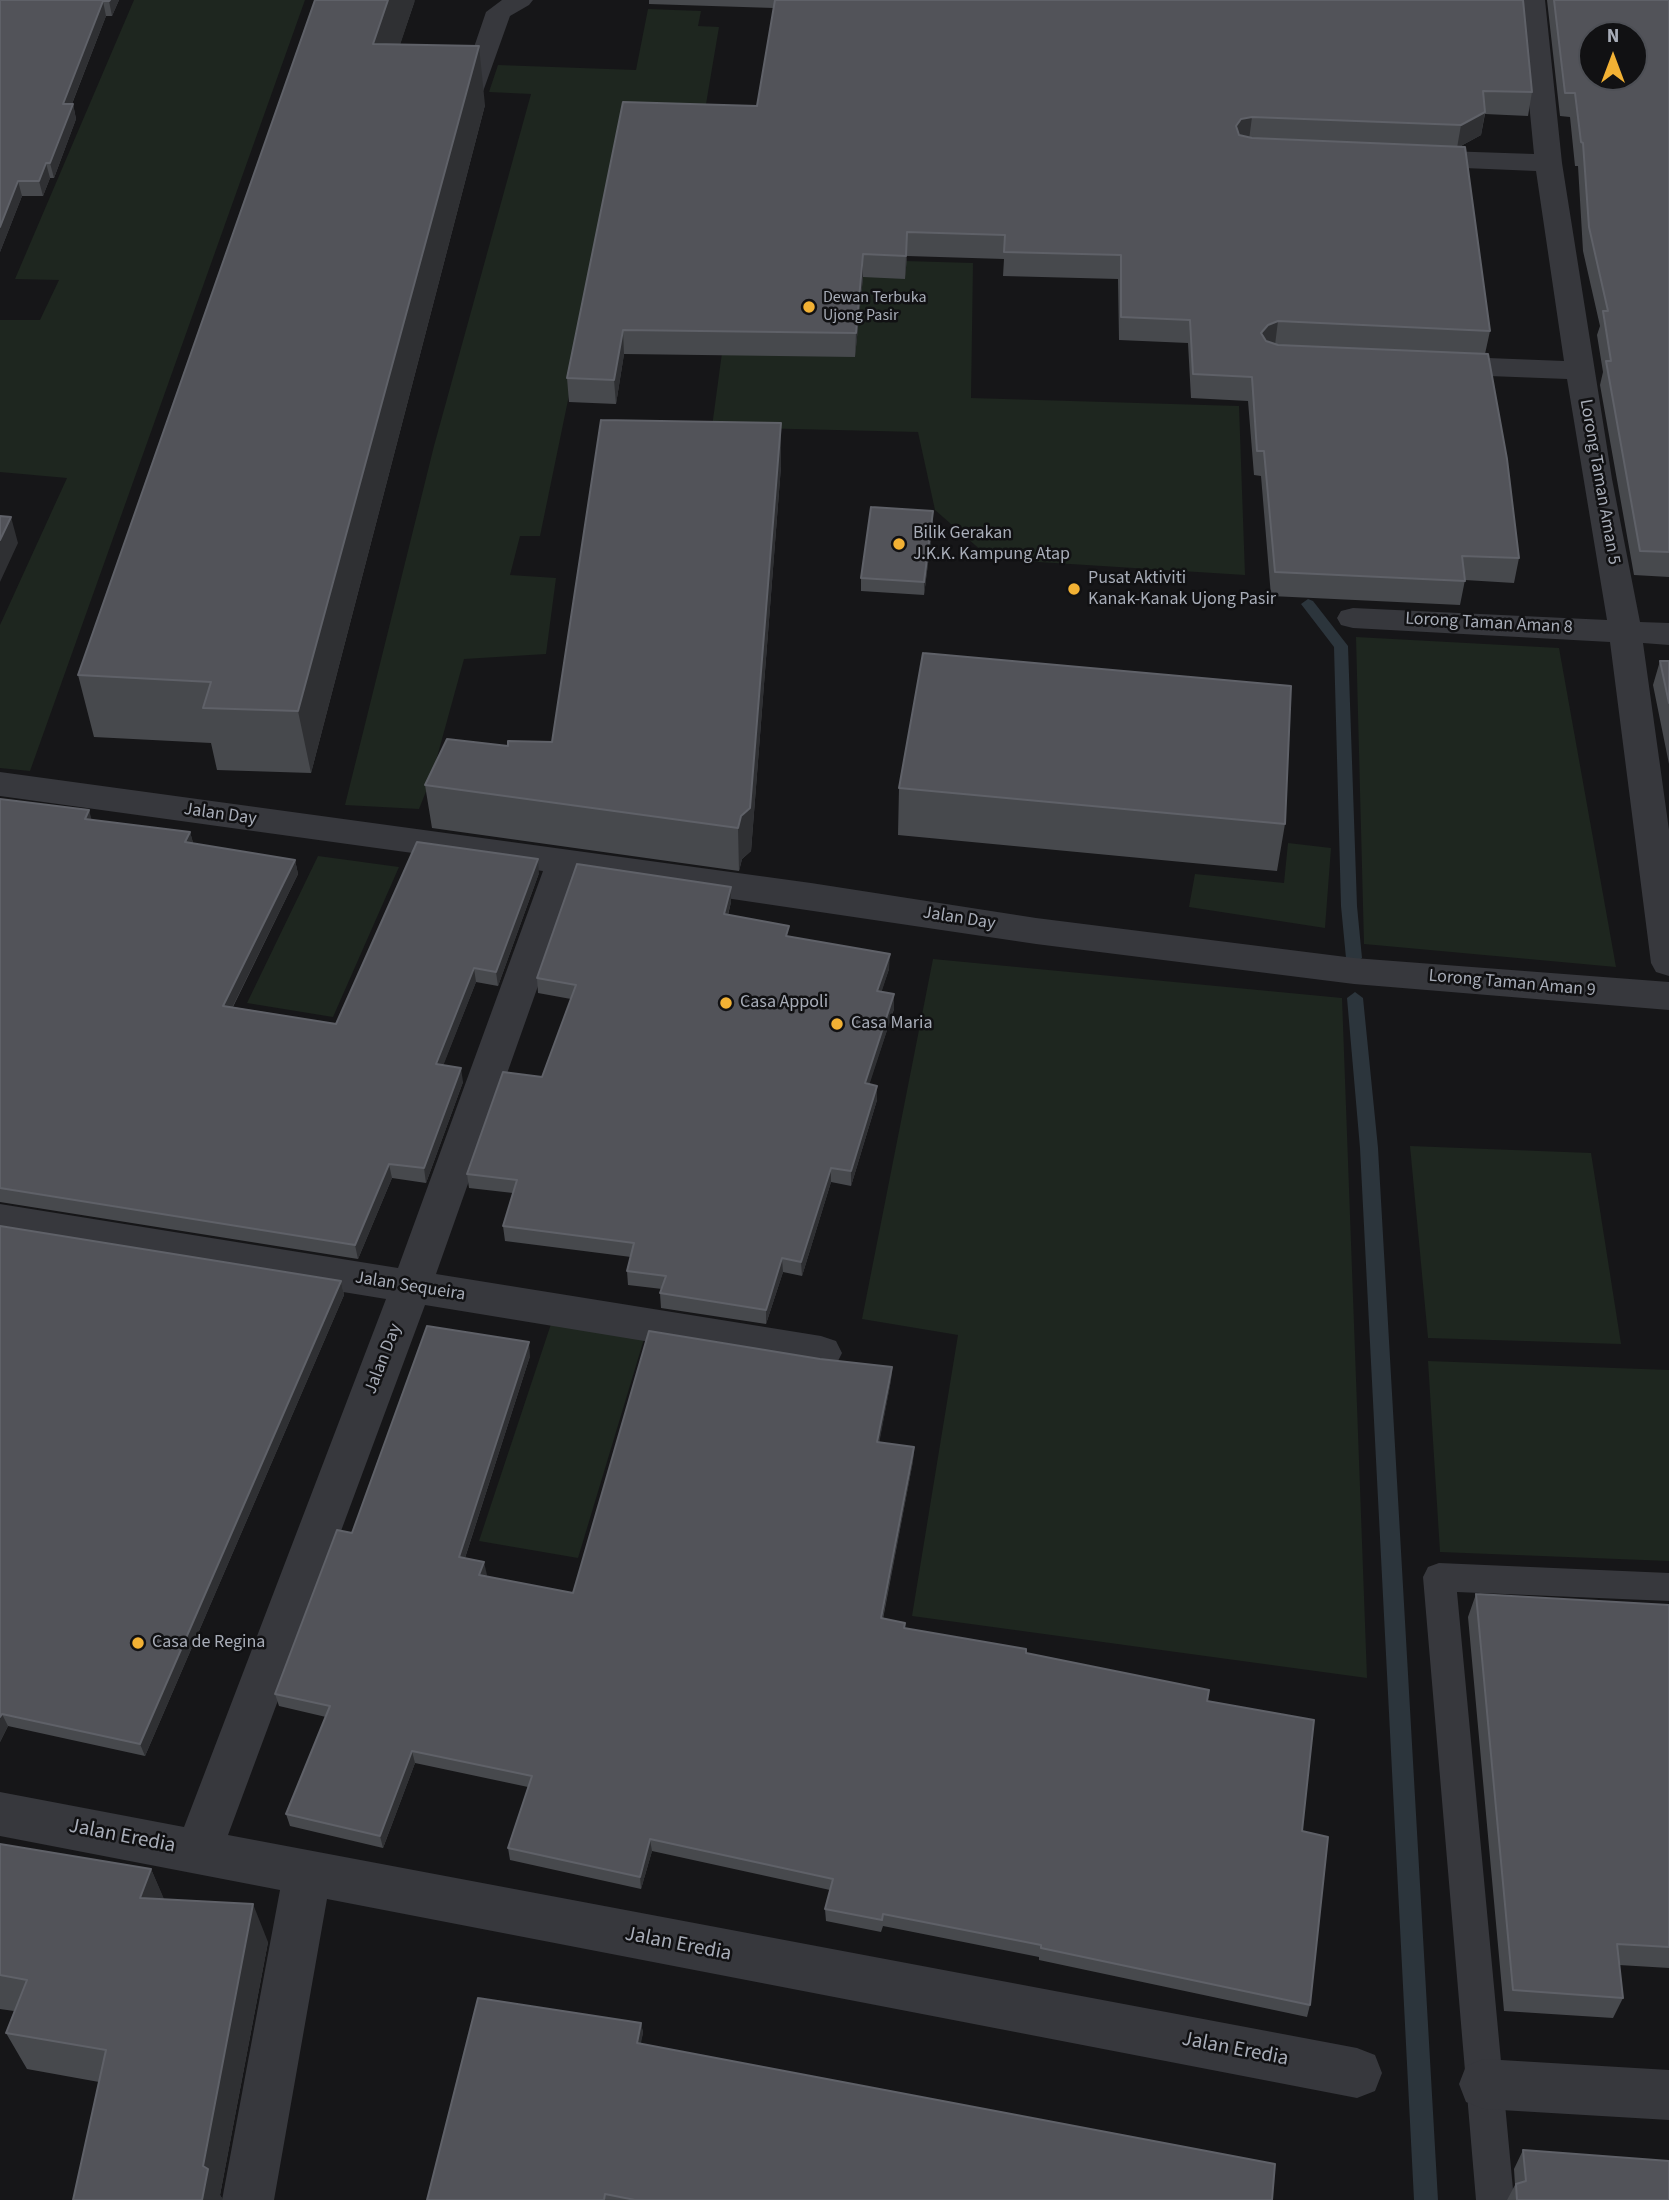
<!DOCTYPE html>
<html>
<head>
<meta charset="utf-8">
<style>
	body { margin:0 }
	#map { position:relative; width:1669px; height:2200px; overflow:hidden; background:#161618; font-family:"Source Sans 3",sans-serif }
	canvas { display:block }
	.north { position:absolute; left:1578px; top:21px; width:70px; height:70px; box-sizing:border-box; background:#111113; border:2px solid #4d4f55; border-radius:50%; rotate:0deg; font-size:19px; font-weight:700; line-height:28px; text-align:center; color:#a8adb8 }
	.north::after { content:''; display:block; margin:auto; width:24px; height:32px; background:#f2b134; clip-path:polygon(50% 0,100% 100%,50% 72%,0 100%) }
</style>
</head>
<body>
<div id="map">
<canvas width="1669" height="2200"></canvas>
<div class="north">N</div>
</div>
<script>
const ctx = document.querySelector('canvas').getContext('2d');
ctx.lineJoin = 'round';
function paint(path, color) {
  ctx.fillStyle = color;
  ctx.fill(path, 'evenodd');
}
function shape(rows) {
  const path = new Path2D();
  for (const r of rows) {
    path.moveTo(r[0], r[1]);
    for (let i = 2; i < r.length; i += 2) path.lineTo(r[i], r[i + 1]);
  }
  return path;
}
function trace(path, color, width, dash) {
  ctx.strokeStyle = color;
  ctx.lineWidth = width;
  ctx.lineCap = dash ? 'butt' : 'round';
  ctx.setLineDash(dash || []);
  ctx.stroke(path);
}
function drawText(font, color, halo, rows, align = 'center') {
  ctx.font = font + ' "Source Sans 3",sans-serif';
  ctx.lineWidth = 5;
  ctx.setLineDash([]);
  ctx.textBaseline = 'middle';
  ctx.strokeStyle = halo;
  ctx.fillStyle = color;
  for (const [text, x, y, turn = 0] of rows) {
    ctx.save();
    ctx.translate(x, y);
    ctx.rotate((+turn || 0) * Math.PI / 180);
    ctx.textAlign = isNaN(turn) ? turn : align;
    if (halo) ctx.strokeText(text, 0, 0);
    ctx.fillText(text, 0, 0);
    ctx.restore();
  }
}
paint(shape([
	[134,0,305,0,30,771,0,768,0,625,67,478,0,472,0,320,40,320,59,280,15,279],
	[648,9,701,11,698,26,719,27,705,110,628,109,540,536,520,536,510,575,556,578,546,654,464,659,431,779,419,809,345,805,434,446,531,94,489,92,498,65,636,70],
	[735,256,973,263,971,398,1239,406,1245,575,991,559,935,510,918,432,712,427],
	[1356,637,1559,648,1616,967,1364,944],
	[1288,843,1331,848,1325,928,1189,907,1195,874,1284,883],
	[318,856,399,867,333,1017,247,1003],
	[933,959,1342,998,1367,1678,912,1616,958,1335,862,1319],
	[1410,1146,1591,1153,1621,1344,1428,1338],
	[551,1324,644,1339,578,1558,479,1541],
	[1428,1361,1669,1370,1669,1561,1440,1552]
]), '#1e261f');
paint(shape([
	[1308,599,1313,601,1348,646,1357,906,1362,958,1354,964,1346,958,1341,906,1334,647,1301,604,1308,599],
	[1355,992,1363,998,1378,1148,1438,2200,1414,2200,1360,1148,1347,998,1355,992]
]), '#2c353c');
paint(shape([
	[1439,1563,1669,1573,1669,1601,1457,1592,1514,2200,1476,2200,1423,1577,1428,1567,1439,1563]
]), '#37383d');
paint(shape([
	[502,0,533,0,529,5,510,16,480,100,471,102,462,100,458,94,486,12,502,0],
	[1519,0,1545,0,1562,163,1612,479,1640,622,1669,623,1669,645,1643,643,1669,830,1669,976,1656,972,1651,963,1610,642,1353,628,1341,625,1337,618,1341,611,1353,608,1607,620,1567,379,1437,374,1427,371,1422,365,1427,359,1437,356,1564,361,1536,171,1416,166,1406,164,1403,158,1406,152,1416,150,1534,154,1519,0],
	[0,772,811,883,1036,918,1354,958,1669,982,1669,1010,1354,984,1036,944,577,876,436,1274,821,1336,836,1341,842,1353,836,1365,821,1370,425,1305,228,1835,1357,2048,1375,2055,1382,2073,1375,2091,1357,2098,327,1899,274,2200,222,2200,280,1890,0,1836,0,1792,184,1827,386,1299,0,1236,0,1204,398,1268,543,871,0,796,0,772],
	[1484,2059,1669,2070,1669,2120,1484,2109,1466,2102,1459,2084,1466,2066,1484,2059]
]), '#37383d');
paint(shape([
	[0,0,119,0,112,16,106,16,72,104,73,104,76,119,54,178,50,178,43,196,22,196,0,252],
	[415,0,400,44,485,105,311,773,217,770,211,743,94,737,78,675],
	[649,0,1523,0,1532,92,1528,116,1485,114,1481,135,1459,147,1490,331,1485,354,1519,558,1514,583,1465,580,1460,605,1271,596,1261,476,1254,475,1248,401,1191,398,1188,343,1119,340,1118,279,1003,276,1004,259,907,256,905,279,863,277,855,357,624,354,616,404,569,402,567,378,757,106,774,8,649,4],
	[1547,0,1669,0,1669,577,1634,575,1600,385,1603,372,1597,335,1600,326,1583,251,1578,166,1575,166,1570,117,1560,116],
	[781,466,751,851,742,859,739,871,432,828,425,785,508,746,552,742],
	[933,511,933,524,924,595,861,591,861,578],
	[1660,661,1669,661,1669,764,1653,685],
	[899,788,1285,824,1277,871,898,835],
	[0,799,89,810,91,820,190,832,193,843,295,860,298,874,233,1007,336,1024,539,873,498,986,476,982,443,1065,463,1082,426,1183,392,1178,358,1259,0,1202],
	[731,887,731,902,728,915,789,937,889,969,881,992,894,994,894,1009,869,1084,877,1100,851,1186,831,1182,802,1276,783,1272,766,1324,661,1308,660,1293,662,1289,628,1285,627,1271,631,1257,505,1241,503,1226,513,1193,469,1188,467,1174,542,1077,571,999,538,993,537,978],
	[0,1226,341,1281,344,1295,145,1756,8,1726,0,1742],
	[530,1356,465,1558,486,1576,573,1593,820,1359,892,1367,891,1380,879,1442,914,1447,913,1461,883,1619,905,1623,905,1628,1026,1653,1207,1701,1302,1831,1310,2005,1307,2017,1039,1960,1039,1957,883,1926,881,1932,826,1921,825,1909,830,1890,652,1851,641,1889,510,1860,508,1848,528,1787,415,1763,383,1848,290,1826,286,1814,326,1717,279,1706,275,1694,352,1533],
	[1476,1594,1669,1605,1669,1968,1619,1965,1623,1998,1613,2018,1504,2011,1468,1617],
	[0,1844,151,1869,164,1900,268,1942,220,2195,223,2200,73,2200,99,2082,27,2069,6,2033,14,2011,0,2009],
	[641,2023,643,2033,640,2044,1272,2200,427,2200],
	[1523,2150,1669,2200,1507,2200,1515,2185,1514,2169]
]), '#47494d');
paint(shape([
	[110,0,119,0,112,16,109,1],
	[388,0,415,0,381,102,373,44],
	[103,1,106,16,66,119,63,104],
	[479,46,485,105,311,773,298,711],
	[73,104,76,119,54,178,50,163],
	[1485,112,1481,135,1457,148,1461,125],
	[1252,117,1249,140,1234,150,1236,126,1241,119],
	[46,163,50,178,43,196,39,181],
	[18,181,22,196,0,252,0,227],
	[907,232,907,256,905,279,906,256],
	[863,254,863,277,855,357,856,333],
	[1278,321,1275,345,1264,348,1261,333,1268,325],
	[623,330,624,354,616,404,614,380],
	[781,423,781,466,751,851,742,859,739,871,738,828,741,816],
	[933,511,933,524,924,595,924,582],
	[11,517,18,543,0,582,0,540],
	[89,810,93,825,85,819],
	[190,832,194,846,185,842],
	[538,859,539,873,498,986,496,972],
	[295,860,298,874,226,1020,223,1006],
	[731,887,731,902,724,929,724,914],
	[890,954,889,969,877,1006,877,991],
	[474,968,476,982,438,1079,436,1064],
	[894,994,894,1009,865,1098,865,1083],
	[461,1068,463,1082,426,1183,424,1168],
	[877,1086,877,1100,851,1186,851,1171],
	[389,1164,392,1178,358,1259,355,1245],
	[831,1168,831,1182,802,1276,801,1262],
	[782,1258,783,1272,766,1324,766,1310],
	[341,1281,344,1295,145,1756,140,1744],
	[529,1342,530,1356,461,1570,459,1557],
	[892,1367,891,1380,877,1455,877,1442],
	[914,1447,913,1461,880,1631,881,1618],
	[484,1562,487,1575,482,1588,479,1575],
	[2,1714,8,1726,0,1742,0,1717],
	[412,1751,415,1763,383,1848,380,1836],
	[650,1839,652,1851,641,1889,640,1877],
	[151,1869,168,1908,140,1898],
	[253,1904,268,1942,220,2195,223,2200,202,2200,203,2166],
	[641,2023,643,2033,639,2053,637,2043]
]), '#2f3033');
const building = shape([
	[0,0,110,0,109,1,103,1,63,104,73,104,50,163,46,163,39,181,18,181,0,227,0,0],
	[315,0,388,0,373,44,479,46,298,711,203,708,211,682,78,675,315,0],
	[775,0,1523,0,1532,92,1483,91,1485,112,1461,125,1252,117,1241,119,1236,126,1239,135,1252,138,1465,147,1490,331,1278,321,1268,325,1261,333,1266,341,1278,345,1488,354,1507,459,1519,558,1462,556,1465,581,1275,572,1264,451,1257,451,1252,377,1193,374,1190,320,1121,317,1121,255,1004,252,1005,235,907,232,906,256,863,254,856,333,623,330,614,380,567,378,623,102,757,106,775,0],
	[1554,0,1669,0,1669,552,1640,551,1606,361,1611,361,1603,311,1608,311,1589,227,1583,143,1581,142,1575,93,1565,93,1554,0],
	[1592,35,1634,35,1634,77,1592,77,1592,35],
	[601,420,781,423,750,808,741,816,738,828,425,785,447,739,508,746,508,741,552,742,601,420],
	[871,507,933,511,924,582,861,578,871,507],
	[0,516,11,517,0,540,0,516],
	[923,653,1291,686,1285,824,899,788,923,653],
	[1660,661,1669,661,1669,703,1660,661],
	[0,799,89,810,85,819,190,832,185,842,295,860,223,1006,336,1024,417,842,538,859,496,972,474,968,436,1064,461,1068,424,1168,389,1164,355,1245,0,1188,0,799],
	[577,864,731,887,724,914,789,926,786,936,890,954,877,991,894,994,865,1083,877,1086,851,1171,831,1168,801,1262,782,1258,766,1310,660,1293,666,1276,627,1271,634,1243,503,1226,517,1180,467,1174,503,1072,542,1077,576,985,537,978,577,864],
	[0,1226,341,1281,140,1744,2,1714,0,1717,0,1226],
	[427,1326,529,1342,459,1557,484,1562,479,1575,573,1593,649,1331,820,1359,892,1367,877,1442,914,1447,881,1618,905,1623,904,1628,1026,1649,1026,1653,1209,1690,1207,1701,1314,1720,1302,1831,1328,1837,1310,2005,1041,1948,1041,1945,883,1914,882,1920,825,1909,833,1879,650,1839,640,1877,508,1848,532,1776,412,1751,380,1836,286,1814,330,1706,275,1694,337,1530,352,1533,427,1326],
	[1476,1594,1669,1605,1669,1947,1617,1944,1623,1998,1513,1990,1476,1594],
	[0,1844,151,1869,140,1898,253,1904,203,2166,208,2169,202,2200,73,2200,106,2050,6,2033,27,1980,0,1975,0,1844],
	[478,1998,641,2023,637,2043,1275,2164,1272,2200,635,2200,605,2194,604,2200,427,2200,478,1998],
	[1523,2150,1669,2161,1669,2200,1517,2200,1516,2184,1526,2181,1523,2150]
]);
paint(building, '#525359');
trace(building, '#5f6168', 2);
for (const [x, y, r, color] of [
	[809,307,7,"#f2b134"],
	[899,544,7,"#f2b134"],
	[1074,589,7,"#f2b134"],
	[726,1003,7,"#f2b134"],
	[837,1024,7,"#f2b134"],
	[138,1643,7,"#f2b134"]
]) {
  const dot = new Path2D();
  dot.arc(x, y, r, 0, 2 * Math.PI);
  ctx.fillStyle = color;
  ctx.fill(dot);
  trace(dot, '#111113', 2.5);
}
drawText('16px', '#a8adb8', '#111113', [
	["Dewan Terbuka",823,298],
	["Ujong Pasir",823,316]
], 'left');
drawText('18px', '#a8adb8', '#111113', [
	["Lorong Taman Aman 5",1599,482,80],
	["Lorong Taman Aman 8",1489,624,3],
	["Jalan Day",220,815,8],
	["Jalan Day",959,919,9],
	["Lorong Taman Aman 9",1512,984,5],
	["Jalan Sequeira",410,1287,9],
	["Jalan Day",384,1359,-69]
]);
drawText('18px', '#a8adb8', '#111113', [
	["Bilik Gerakan",913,534],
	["J.K.K. Kampung Atap",913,555],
	["Pusat Aktiviti",1088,579],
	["Kanak-Kanak Ujong Pasir",1088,600],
	["Casa Appoli",740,1003],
	["Casa Maria",851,1024],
	["Casa de Regina",152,1643]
], 'left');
drawText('21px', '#a8adb8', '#111113', [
	["Jalan Eredia",122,1837,11],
	["Jalan Eredia",678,1945,11],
	["Jalan Eredia",1235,2050,11]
]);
</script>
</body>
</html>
